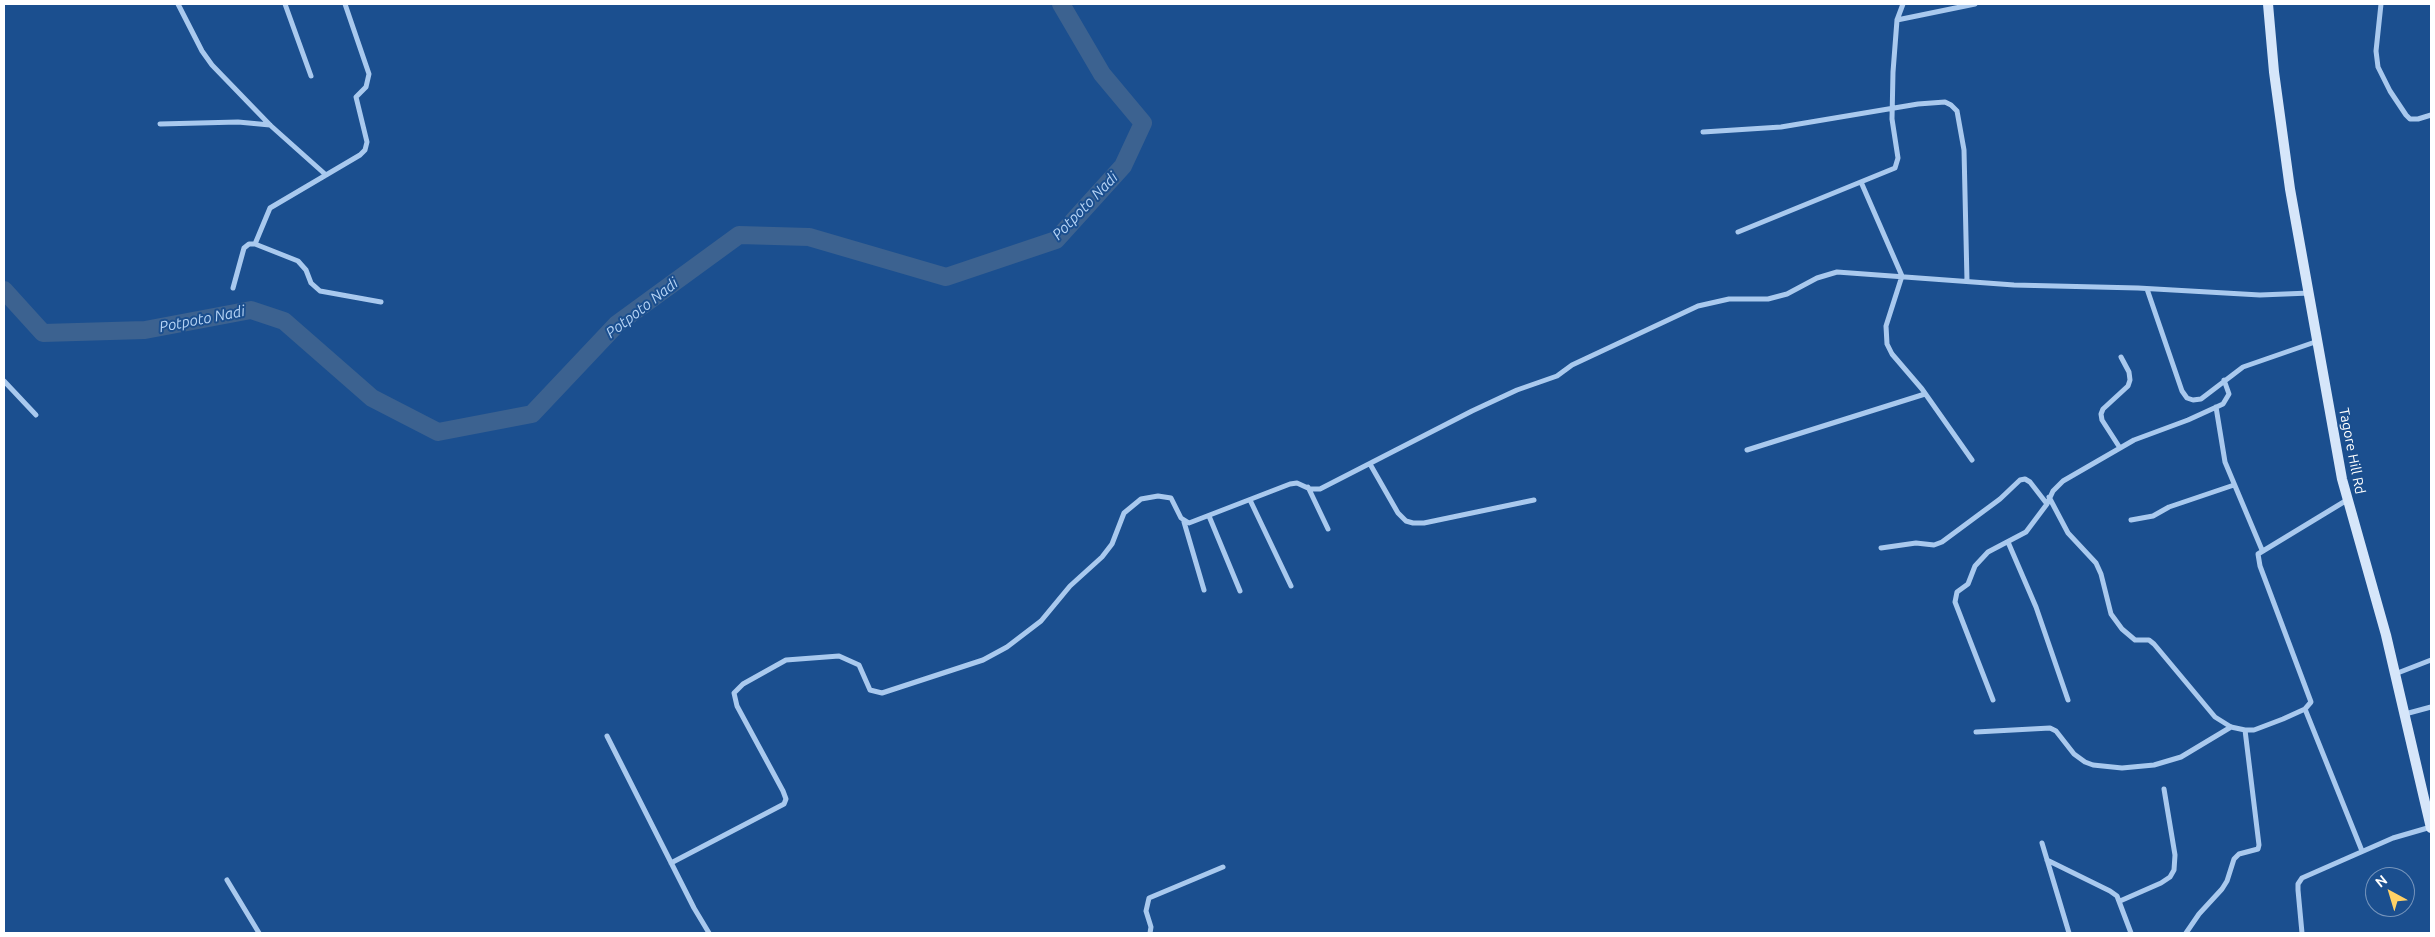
<!DOCTYPE html>
<html>
<head>
<meta charset="utf-8">
<style>
	body { margin:0 }
	#map { position:relative; width:2435px; height:937px; overflow:hidden; background:#1b4f8f; font-family:Ubuntu,sans-serif }
	canvas { display:block }
	.frame { position:absolute; inset:0; border:5px solid #fff; pointer-events:none }
	.north { position:absolute; left:2365px; top:867px; width:50px; height:50px; box-sizing:border-box; background:#1b4f8f; border:1px solid #7695bc; border-radius:50%; rotate:321deg; font-size:14px; font-weight:700; line-height:20px; text-align:center; color:#fff }
	.north::after { content:''; display:block; margin:auto; width:18px; height:22px; background:#ffd166; clip-path:polygon(50% 0,100% 100%,50% 72%,0 100%) }
</style>
</head>
<body>
<div id="map">
<canvas width="2435" height="937"></canvas>
<div class="frame"></div>
<div class="north">N</div>
</div>
<script>
const ctx = document.querySelector('canvas').getContext('2d');
ctx.lineJoin = 'round';
function shape(rows) {
  const path = new Path2D();
  for (const r of rows) {
    path.moveTo(r[0], r[1]);
    for (let i = 2; i < r.length; i += 2) path.lineTo(r[i], r[i + 1]);
  }
  return path;
}
function trace(path, color, width, dash) {
  ctx.strokeStyle = color;
  ctx.lineWidth = width;
  ctx.lineCap = dash ? 'butt' : 'round';
  ctx.setLineDash(dash || []);
  ctx.stroke(path);
}
function drawText(font, color, halo, rows, align = 'center') {
  ctx.font = font + ' Ubuntu,sans-serif';
  ctx.lineWidth = 4;
  ctx.setLineDash([]);
  ctx.textBaseline = 'middle';
  ctx.strokeStyle = halo;
  ctx.fillStyle = color;
  for (const [text, x, y, turn = 0] of rows) {
    ctx.save();
    ctx.translate(x, y);
    ctx.rotate((+turn || 0) * Math.PI / 180);
    ctx.textAlign = isNaN(turn) ? turn : align;
    if (halo) ctx.strokeText(text, 0, 0);
    ctx.fillText(text, 0, 0);
    ctx.restore();
  }
}
trace(shape([
	[4,290,43,333,145,330,251,310,284,321,372,398,438,432,532,414,617,324,739,235,809,237,946,277,1056,240,1123,166,1143,123,1102,74,1061,4]
]), '#3c6290', 18);
trace(shape([
	[178,4,202,51,212,65,270,125,326,175],
	[285,4,311,76],
	[2381,4,2376,51,2378,67,2390,91,2406,115,2410,119,2418,119,2431,115],
	[1897,20,1975,4],
	[160,124,238,122,270,125],
	[1703,132,1781,127,1918,104,1945,102,1951,105,1957,111,1964,150,1967,281],
	[1861,182,1902,276,1886,326,1887,344,1892,354,1922,389,1972,460],
	[1738,232,1895,168,1898,158,1892,119,1893,72,1897,20,1903,4],
	[255,244,298,261,306,270,311,283,320,291,381,302],
	[233,288,244,248,249,244,255,244,270,208,360,155,365,150,367,142,356,97,366,87,369,74,345,4],
	[2147,289,2182,391,2187,398,2193,400,2201,399,2243,367,2318,341],
	[4,381,36,415],
	[2216,407,2225,462,2262,550],
	[2120,448,2102,420,2101,414,2103,409,2128,386,2130,380,2129,372,2121,357],
	[1747,450,1925,394],
	[1370,464,1398,513,1406,521,1413,523,1424,523,1534,500],
	[1308,487,1328,529],
	[2049,497,2068,533,2096,563,2101,574,2111,614,2122,629,2135,640,2149,640,2154,644,2215,717,2231,727,2245,730,2254,730,2283,719,2305,709,2311,702,2260,566,2258,554,2347,500],
	[1250,500,1291,586],
	[1209,516,1240,591],
	[2131,520,2153,516,2169,507,2234,485],
	[1184,522,1204,590],
	[2008,542,2036,607,2068,700],
	[1881,548,1916,543,1934,545,1942,542,2000,499,2020,480,2025,479,2030,482,2047,504],
	[2395,674,2431,660],
	[1993,700,1955,602,1957,592,1968,584,1975,566,1988,552,2026,532,2047,504,2053,491,2063,481,2134,440,2188,420,2223,404,2229,394,2224,380],
	[2305,709,2362,851],
	[2405,714,2431,707],
	[1976,732,2050,728,2056,731,2074,754,2085,762,2093,765,2122,768,2154,765,2181,757,2231,727],
	[607,736,694,908,709,933],
	[2042,843,2069,933],
	[2047,860,2110,891,2117,896,2131,933],
	[671,863,784,804,786,799,783,791,737,706,734,693,743,684,786,660,839,656,859,665,870,690,882,693,983,660,1007,647,1041,621,1070,586,1102,557,1112,544,1124,513,1141,499,1158,496,1171,498,1181,518,1189,523,1290,484,1297,483,1310,489,1320,489,1472,411,1517,390,1557,376,1572,365,1698,306,1729,299,1768,299,1787,294,1817,278,1837,272,2014,285,2138,288,2260,295,2310,293],
	[227,880,259,933],
	[2120,901,2161,883,2170,877,2174,870,2175,855,2164,789],
	[1150,933,1151,927,1146,911,1149,898,1223,867],
	[2186,933,2199,914,2222,889,2227,881,2234,859,2239,854,2258,849,2259,845,2245,730],
	[2302,933,2298,890,2298,884,2302,878,2393,838,2431,827]
]), '#a9c9ee', 5);
trace(shape([
	[2268,4,2274,72,2290,189,2342,479,2386,635,2431,828]
]), '#d6e6fa', 10);
drawText('14px', '#fff', '#1b4f8f', [
	["Tagore Hill Rd",2352,451,79]
]);
drawText('italic 15px', '#b5d3f5', '#1b4f8f', [
	["Potpoto Nadi",1085,206,-46],
	["Potpoto Nadi",642,308,-38],
	["Potpoto Nadi",202,319,-11]
]);
</script>
</body>
</html>
